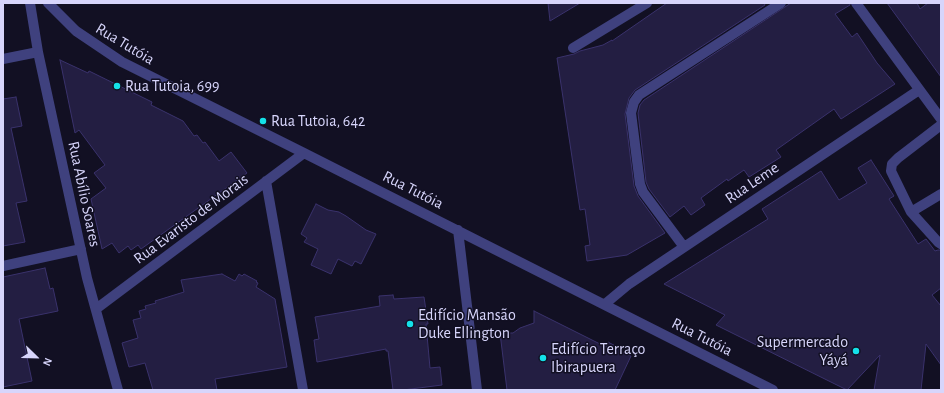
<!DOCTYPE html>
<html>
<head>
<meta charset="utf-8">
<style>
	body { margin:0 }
	#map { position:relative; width:944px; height:393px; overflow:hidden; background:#121023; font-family:"Alegreya Sans",sans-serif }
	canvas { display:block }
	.frame { position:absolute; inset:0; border:4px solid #d7d5fb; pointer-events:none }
	.north { position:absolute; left:16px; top:337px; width:40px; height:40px; -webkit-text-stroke:3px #121023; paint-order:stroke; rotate:113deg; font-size:11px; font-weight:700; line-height:16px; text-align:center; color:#d7d5fb }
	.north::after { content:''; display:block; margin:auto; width:14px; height:18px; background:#d7d5fb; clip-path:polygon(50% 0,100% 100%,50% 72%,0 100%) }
</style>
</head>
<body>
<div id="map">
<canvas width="944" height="393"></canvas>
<div class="frame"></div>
<div class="north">N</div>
</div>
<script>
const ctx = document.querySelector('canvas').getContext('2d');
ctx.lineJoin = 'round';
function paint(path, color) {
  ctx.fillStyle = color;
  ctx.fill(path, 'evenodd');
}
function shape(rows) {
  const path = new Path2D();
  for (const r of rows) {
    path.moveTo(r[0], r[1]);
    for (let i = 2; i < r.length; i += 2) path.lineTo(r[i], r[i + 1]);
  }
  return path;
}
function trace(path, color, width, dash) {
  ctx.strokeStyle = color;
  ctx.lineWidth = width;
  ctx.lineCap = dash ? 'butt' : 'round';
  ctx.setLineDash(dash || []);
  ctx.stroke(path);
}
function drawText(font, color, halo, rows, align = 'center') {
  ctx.font = font + ' "Alegreya Sans",sans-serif';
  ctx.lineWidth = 3;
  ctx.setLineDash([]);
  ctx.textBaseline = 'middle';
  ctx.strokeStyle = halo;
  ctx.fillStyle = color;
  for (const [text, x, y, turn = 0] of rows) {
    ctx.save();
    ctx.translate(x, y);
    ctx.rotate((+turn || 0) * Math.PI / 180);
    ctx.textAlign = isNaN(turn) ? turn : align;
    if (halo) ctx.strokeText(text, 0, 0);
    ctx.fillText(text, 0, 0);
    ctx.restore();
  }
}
const building = shape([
	[548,3,580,3,550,21,548,3],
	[667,3,764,3,765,5,635,90,629,98,625,114,634,186,638,196,665,233,627,255,587,261,585,246,590,245,585,209,580,210,557,58,574,54,580,51,603,45,612,40,612,41,667,3],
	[791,3,850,3,850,5,835,14,852,37,857,33,877,63,895,84,841,119,834,109,776,150,781,157,749,177,744,170,728,181,727,179,701,198,705,205,691,215,684,206,670,217,649,189,646,182,638,113,640,105,644,100,791,3],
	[887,3,917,3,920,9,928,3,941,3,941,77,887,3],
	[60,60,88,73,89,71,152,102,151,105,183,121,194,136,197,135,203,143,205,142,219,161,231,152,247,173,141,249,138,245,131,250,128,246,119,253,112,243,102,249,91,199,106,188,94,173,105,165,79,130,75,133,60,60],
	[16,97,22,126,11,128,27,201,16,203,25,242,3,246,3,99,16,97],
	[871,160,894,196,889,199,918,244,926,239,935,251,938,250,941,250,941,288,932,295,941,306,941,365,926,344,921,390,874,390,880,355,847,390,716,325,725,315,664,284,768,219,762,209,821,171,839,200,867,183,858,168,871,160],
	[316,204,328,210,339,212,346,216,366,230,376,234,361,264,355,261,352,266,338,259,331,274,311,265,318,249,304,242,307,238,301,234,316,204],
	[45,268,50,289,53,288,58,311,19,319,32,381,3,387,3,277,45,268],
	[222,274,235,281,239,274,242,276,244,274,257,281,256,282,258,283,256,287,275,299,287,367,215,379,217,390,153,390,145,363,129,367,122,343,138,338,133,320,141,318,139,311,146,309,145,306,156,303,155,301,184,292,181,280,222,274],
	[393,295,394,299,424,297,428,324,426,324,430,368,440,367,442,385,403,390,393,390,388,351,386,351,386,349,317,362,314,340,319,339,315,317,380,306,379,296,393,295],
	[534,311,606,347,608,342,621,349,620,351,631,356,615,390,507,390,500,333,513,333,520,328,534,323,534,311]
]);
paint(building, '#231e42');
trace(building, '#3a326c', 1);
trace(shape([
	[30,3,38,52,87,278,118,390],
	[48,3,76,31,122,62,304,153,773,390],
	[856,3,941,119],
	[573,48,647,3],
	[3,59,38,52],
	[941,125,898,158,892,164,891,171,911,212,941,194],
	[266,181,303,390],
	[911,212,938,242,941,244],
	[458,230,477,390],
	[684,247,643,192,640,184,631,113,634,102,639,95,781,3],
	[3,266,81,249],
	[605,304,629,284,919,90],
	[96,309,304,153]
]), '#3f417e', 10);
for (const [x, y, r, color] of [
	[117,86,4,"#14e1e9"],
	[263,121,4,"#14e1e9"],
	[410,324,4,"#14e1e9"],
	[856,351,4,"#14e1e9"],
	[543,358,4,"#14e1e9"]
]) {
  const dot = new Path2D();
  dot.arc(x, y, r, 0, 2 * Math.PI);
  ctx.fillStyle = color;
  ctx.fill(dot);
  trace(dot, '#121023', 1.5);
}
drawText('16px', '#d7d5fb', '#121023', [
	["Rua Tutóia",125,44,31],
	["Rua Leme",752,183,-34],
	["Rua Tutóia",413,190,27],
	["Rua Abílio Soares",84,194,78],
	["Rua Evaristo de Morais",191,219,-37],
	["Rua Tutóia",702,337,27]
]);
drawText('16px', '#d7d5fb', '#121023', [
	["Rua Tutoia, 699",125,86],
	["Rua Tutoia, 642",271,121],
	["Edifício Mansão",418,315],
	["Duke Ellington",418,333],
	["Supermercado",848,342,"right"],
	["Yáyá",848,360,"right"],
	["Edifício Terraço",551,349],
	["Ibirapuera",551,367]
], 'left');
</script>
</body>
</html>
